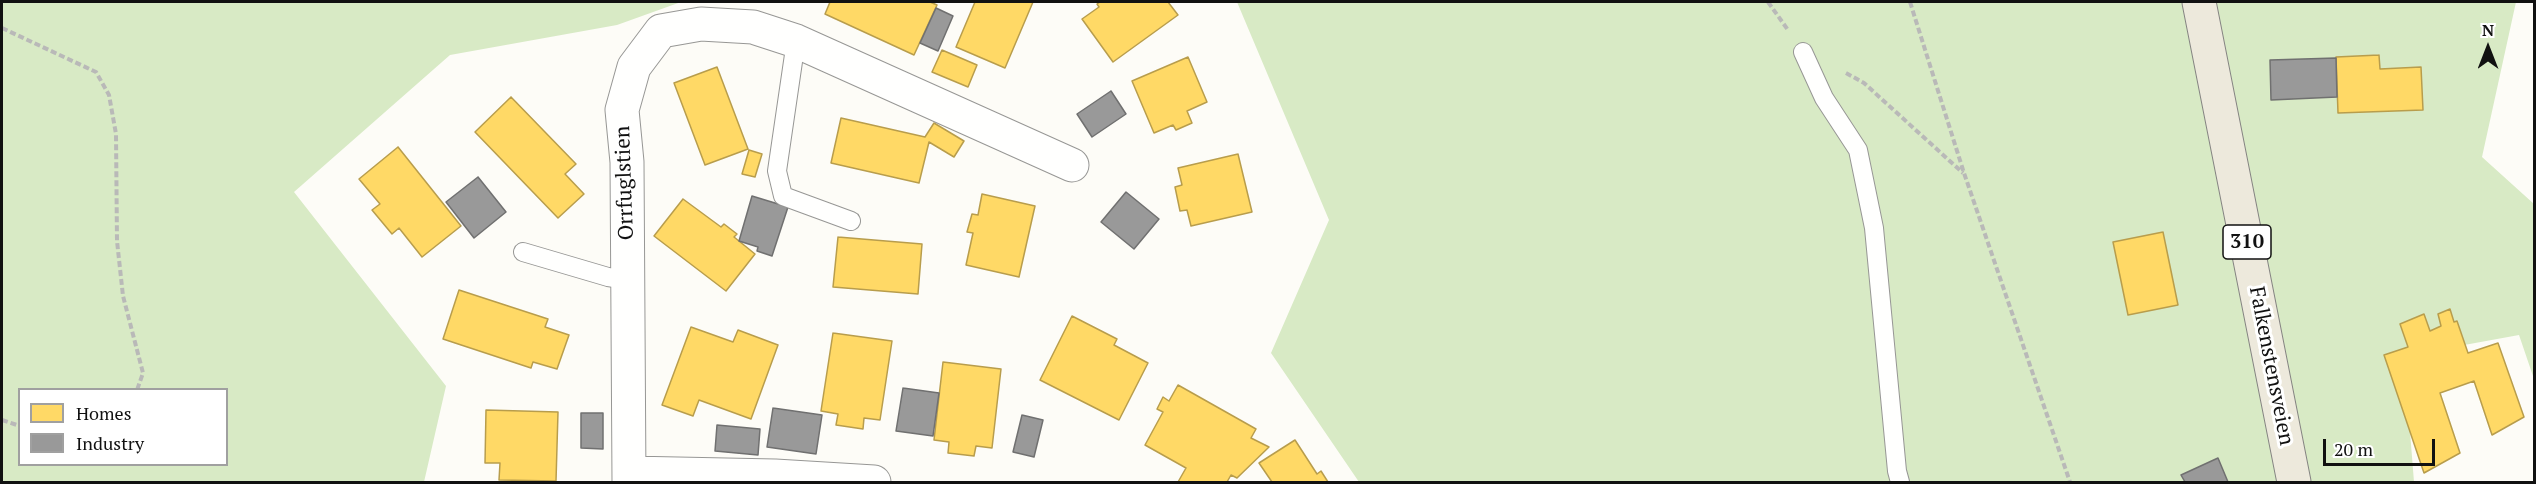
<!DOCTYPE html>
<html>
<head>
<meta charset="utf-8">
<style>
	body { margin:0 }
	#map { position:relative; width:2536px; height:484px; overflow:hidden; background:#fdfcf7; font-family:"PT Serif",serif }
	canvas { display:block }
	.frame { position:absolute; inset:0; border:3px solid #111; pointer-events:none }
	.legend { position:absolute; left:18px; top:388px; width:210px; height:78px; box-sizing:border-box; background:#fff; border:2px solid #a0a0a0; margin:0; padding:8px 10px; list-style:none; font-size:18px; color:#111 }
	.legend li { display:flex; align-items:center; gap:12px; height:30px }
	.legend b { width:30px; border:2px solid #a0a0a0 }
	.north { position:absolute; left:2458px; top:18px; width:60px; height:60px; -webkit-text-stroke:4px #fff; paint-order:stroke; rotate:0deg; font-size:16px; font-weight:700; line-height:24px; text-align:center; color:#111 }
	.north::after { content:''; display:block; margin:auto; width:21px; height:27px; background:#111; clip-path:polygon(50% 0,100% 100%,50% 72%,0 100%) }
	.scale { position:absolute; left:2323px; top:439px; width:112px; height:27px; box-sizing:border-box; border:3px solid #111; border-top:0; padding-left:8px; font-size:18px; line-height:21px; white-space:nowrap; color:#111; -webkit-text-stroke:4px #fff; paint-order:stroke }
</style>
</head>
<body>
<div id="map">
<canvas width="2536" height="484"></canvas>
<div class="frame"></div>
<ul class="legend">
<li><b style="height:16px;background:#ffd966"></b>Homes</li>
<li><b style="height:16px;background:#999"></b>Industry</li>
</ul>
<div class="north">N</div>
<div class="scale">20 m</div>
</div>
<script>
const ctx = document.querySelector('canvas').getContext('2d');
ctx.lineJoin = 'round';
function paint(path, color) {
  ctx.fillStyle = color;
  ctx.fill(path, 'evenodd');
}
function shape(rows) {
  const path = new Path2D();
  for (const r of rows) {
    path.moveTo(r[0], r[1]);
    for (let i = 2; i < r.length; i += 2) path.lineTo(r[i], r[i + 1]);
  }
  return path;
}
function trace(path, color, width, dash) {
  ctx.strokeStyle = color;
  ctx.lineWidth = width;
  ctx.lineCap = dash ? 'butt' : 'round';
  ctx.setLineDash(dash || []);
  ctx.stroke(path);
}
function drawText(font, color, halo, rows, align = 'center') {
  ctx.font = font + ' "PT Serif",serif';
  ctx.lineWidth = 6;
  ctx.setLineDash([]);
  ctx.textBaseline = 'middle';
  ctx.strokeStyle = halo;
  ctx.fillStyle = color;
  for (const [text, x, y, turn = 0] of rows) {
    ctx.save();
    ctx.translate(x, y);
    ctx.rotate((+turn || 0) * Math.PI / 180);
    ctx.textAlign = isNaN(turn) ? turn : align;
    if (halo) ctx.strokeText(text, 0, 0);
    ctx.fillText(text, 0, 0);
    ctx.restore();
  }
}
paint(shape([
	[2,2,681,2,617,25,450,55,294,192,446,386,424,482,2,482],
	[20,390,226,390,226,464,20,464],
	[1237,2,2516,2,2482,157,2534,204,2534,379,2519,335,2404,356,2414,482,1359,482,1271,353,1329,220]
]), '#d8eac5');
const homes = shape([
	[830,2,930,2,937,5,914,55,825,14,830,2],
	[975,2,1033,2,1005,68,956,47,975,2],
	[1100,2,1168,2,1178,15,1113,62,1082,19,1099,7,1097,4,1100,2],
	[942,50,977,65,968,87,932,72,942,50],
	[2379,55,2380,69,2421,67,2423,110,2338,113,2336,57,2379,55],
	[1188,57,1207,102,1187,111,1192,123,1176,130,1173,125,1154,133,1132,81,1188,57],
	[717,67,748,149,705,165,674,83,717,67],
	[511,97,576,164,565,174,584,194,558,218,475,132,511,97],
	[841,118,925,137,934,123,964,141,954,157,929,142,919,183,831,163,841,118],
	[398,147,461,226,422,257,399,228,392,234,372,210,380,204,359,179,398,147],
	[749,150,762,154,755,177,742,174,749,150],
	[1238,154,1252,212,1191,226,1187,210,1180,211,1175,187,1182,185,1178,168,1238,154],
	[982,194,1035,206,1019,277,966,265,973,233,967,232,972,214,978,215,982,194],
	[683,199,721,227,724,224,737,234,734,237,755,254,726,291,654,236,683,199],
	[2163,232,2178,305,2128,315,2113,242,2163,232],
	[838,237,922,244,918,294,833,287,838,237],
	[459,290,548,319,545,327,569,335,557,369,533,362,531,368,443,339,459,290],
	[2450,309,2454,322,2457,321,2468,353,2498,343,2524,417,2492,435,2474,381,2440,393,2460,453,2424,473,2384,355,2408,347,2400,324,2424,314,2430,331,2441,326,2438,314,2450,309],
	[1072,316,1117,339,1114,345,1148,363,1119,420,1040,380,1072,316],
	[691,327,733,342,738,330,778,345,751,419,699,400,693,416,662,405,691,327],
	[833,333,892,341,880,420,864,418,863,429,836,425,838,414,821,411,833,333],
	[943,362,1001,369,992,448,976,446,974,456,948,453,949,442,934,440,943,362],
	[1178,385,1256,429,1251,438,1269,447,1237,478,1231,475,1227,482,1178,482,1186,468,1145,445,1163,412,1157,409,1163,397,1169,401,1178,385],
	[486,410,558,412,556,481,499,480,500,463,485,463,486,410],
	[1295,440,1317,474,1321,471,1328,482,1272,482,1259,463,1295,440]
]);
paint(homes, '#ffd966');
trace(homes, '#b89d4c', 1.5);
const industry = shape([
	[936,8,953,16,938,51,920,43,936,8],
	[2336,58,2337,97,2271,100,2270,60,2336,58],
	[1111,91,1126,114,1092,137,1077,114,1111,91],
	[478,177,506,212,474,238,446,202,478,177],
	[1126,192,1159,219,1134,249,1101,222,1126,192],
	[752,196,788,207,772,256,757,251,758,247,739,241,752,196],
	[903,388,939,393,933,436,896,431,903,388],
	[773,408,822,415,816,454,767,447,773,408],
	[581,413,603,413,603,449,581,448,581,413],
	[1022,415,1043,420,1034,457,1013,452,1022,415],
	[717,425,760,429,758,455,715,451,717,425],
	[2218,458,2228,482,2185,482,2181,475,2218,458]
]);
paint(industry, '#999');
trace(industry, '#707070', 1.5);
const lane = shape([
	[796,41,777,171,783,196,851,221],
	[1803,52,1824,98,1858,150,1874,228,1897,471,1900,482],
	[523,252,608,277,628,280]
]);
const street = shape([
	[629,473,775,476,874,482],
	[629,482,627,162,622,110,634,67,661,31,701,24,753,27,796,41,1072,165]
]);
const primary = shape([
	[2199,2,2294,482]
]);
trace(lane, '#979795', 20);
trace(street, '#979795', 35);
trace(primary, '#858482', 35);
trace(shape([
	[1768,2,1788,30],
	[1910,2,1964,173,2070,482],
	[2,28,96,72,109,95,116,134,117,241,123,296,143,373,137,390],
	[1846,73,1864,83,1963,173],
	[2,420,20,426]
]), '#b9b9b8', 4, [6, 3]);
trace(lane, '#fffffe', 18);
trace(street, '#fffffe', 33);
trace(primary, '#ede9dc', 33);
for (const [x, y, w] of [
	[2247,242,48]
]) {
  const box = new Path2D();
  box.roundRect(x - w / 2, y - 17, w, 34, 4.5);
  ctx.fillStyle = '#fff';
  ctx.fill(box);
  trace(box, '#111', 1.5);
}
drawText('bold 20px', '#111', null, [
	["310",2247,242]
]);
drawText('21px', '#111', '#fff', [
	["Orrfuglstien",625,183,-92],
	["Falkenstensveien",2271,366,79]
]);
</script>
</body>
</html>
